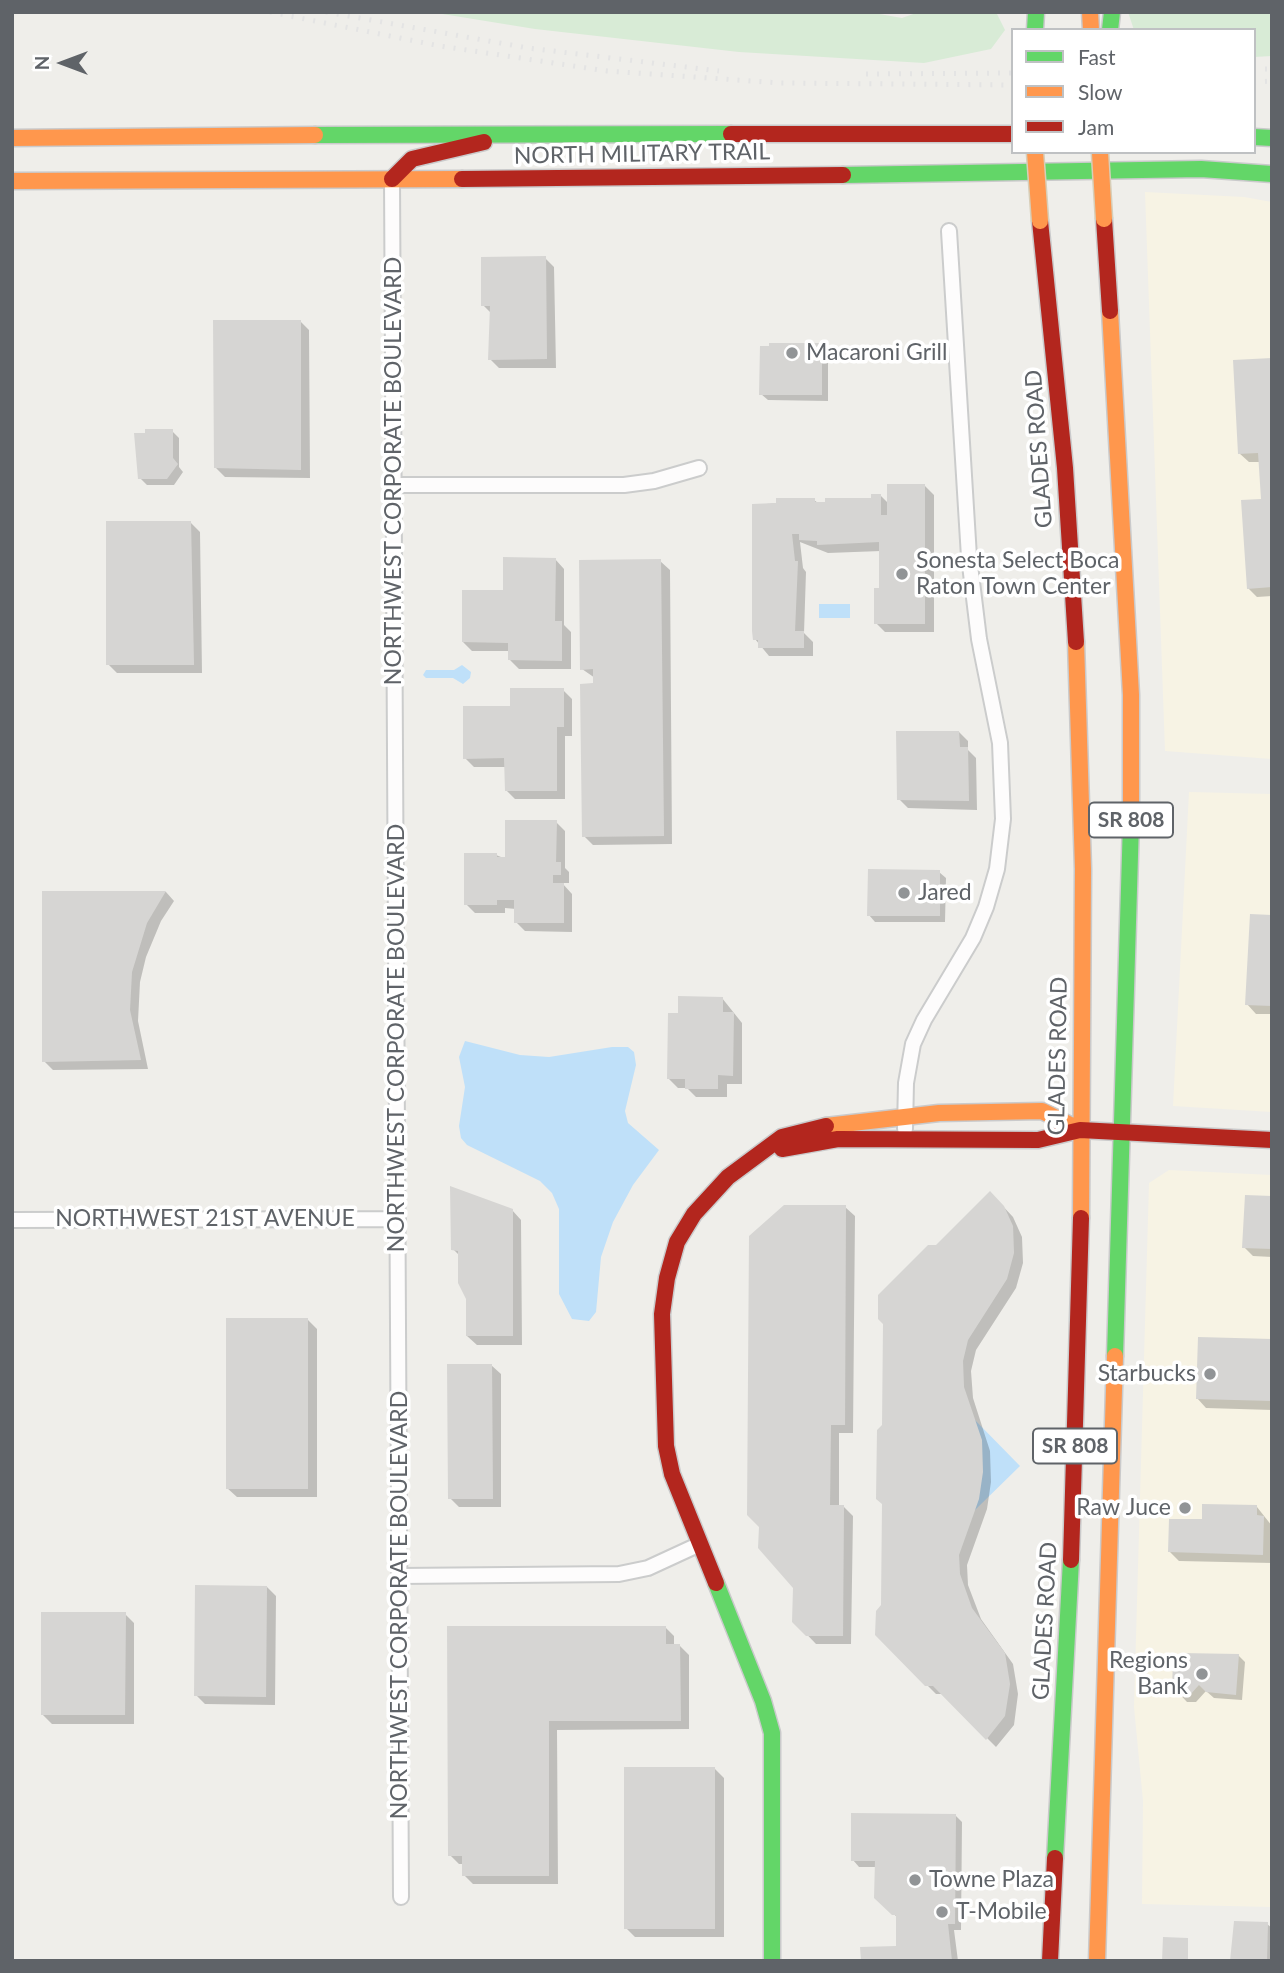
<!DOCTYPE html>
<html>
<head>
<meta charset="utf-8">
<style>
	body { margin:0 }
	#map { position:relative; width:1284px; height:1973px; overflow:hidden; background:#efeeea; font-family:Lato,sans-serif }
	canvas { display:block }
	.frame { position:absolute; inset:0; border:14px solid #5f6368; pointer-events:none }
	.legend { position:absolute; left:1011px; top:28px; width:245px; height:126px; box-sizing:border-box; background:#fff; border:2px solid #bfc1c3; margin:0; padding:9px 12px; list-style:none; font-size:21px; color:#5f6368 }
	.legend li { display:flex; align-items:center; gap:14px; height:35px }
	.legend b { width:35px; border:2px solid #bfc1c3 }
	.north { position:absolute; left:28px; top:28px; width:70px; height:70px; -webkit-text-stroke:5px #fff; paint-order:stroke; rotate:270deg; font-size:19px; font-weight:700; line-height:28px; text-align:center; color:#5f6368 }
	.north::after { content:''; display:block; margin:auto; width:24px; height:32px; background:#5f6368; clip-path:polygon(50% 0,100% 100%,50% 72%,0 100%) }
</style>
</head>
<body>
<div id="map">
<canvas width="1284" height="1973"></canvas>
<div class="frame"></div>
<ul class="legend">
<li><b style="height:9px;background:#63d668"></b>Fast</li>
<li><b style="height:9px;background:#ff974d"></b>Slow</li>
<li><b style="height:9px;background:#b3261e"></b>Jam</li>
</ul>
<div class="north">N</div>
</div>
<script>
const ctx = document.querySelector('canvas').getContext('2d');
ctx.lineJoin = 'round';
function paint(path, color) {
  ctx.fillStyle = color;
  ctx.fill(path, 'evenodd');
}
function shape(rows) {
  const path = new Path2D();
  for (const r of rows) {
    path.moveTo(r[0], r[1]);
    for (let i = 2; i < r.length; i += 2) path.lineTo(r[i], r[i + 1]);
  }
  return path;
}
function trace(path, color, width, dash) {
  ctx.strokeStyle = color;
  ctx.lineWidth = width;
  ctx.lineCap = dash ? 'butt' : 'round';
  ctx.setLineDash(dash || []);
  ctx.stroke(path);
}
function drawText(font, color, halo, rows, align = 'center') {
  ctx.font = font + ' Lato,sans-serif';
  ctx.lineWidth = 7;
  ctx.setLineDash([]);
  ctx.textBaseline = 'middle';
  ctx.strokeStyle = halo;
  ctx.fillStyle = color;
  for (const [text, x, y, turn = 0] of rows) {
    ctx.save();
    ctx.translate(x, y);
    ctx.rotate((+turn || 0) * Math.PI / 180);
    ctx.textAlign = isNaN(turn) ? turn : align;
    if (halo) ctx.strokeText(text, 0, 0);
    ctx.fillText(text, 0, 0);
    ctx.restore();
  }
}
paint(shape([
	[1145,192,1244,197,1272,202,1272,759,1165,751],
	[1189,792,1272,794,1272,1112,1173,1106],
	[1169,1170,1272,1175,1272,1961,1271,1907,1142,1904,1143,1801,1134,1707,1149,1183]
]), '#f7f3e4');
paint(shape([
	[430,12,868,12,902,18,919,12,996,12,1005,30,991,49,924,63,739,52,535,29],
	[1128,12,1272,12,1272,56,1254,57,1254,30,1134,30]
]), '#d8ebd6');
paint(shape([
	[819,604,850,604,850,618,819,618],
	[462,665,471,672,470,678,463,684,453,678,426,678,423,675,426,670,454,670],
	[465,1041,520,1055,549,1057,612,1047,628,1047,634,1052,636,1065,625,1111,628,1123,659,1150,633,1185,613,1222,601,1257,596,1312,589,1321,572,1319,559,1294,559,1209,552,1193,540,1181,467,1145,461,1138,459,1126,465,1087,459,1057],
	[972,1417,1020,1466,974,1511]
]), '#bfe0f9');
paint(shape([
	[545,258,554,267,556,368,499,368,490,359,492,314,483,305],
	[300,321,309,330,310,478,225,477,216,468],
	[822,345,828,351,828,401,768,400,761,394],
	[1272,359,1272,596,1257,597,1248,588,1263,500,1261,462,1249,462,1239,453],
	[172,431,179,438,179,467,183,472,174,485,147,485,140,478],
	[925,486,934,495,934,632,885,632,876,623,881,589,881,551,828,553,800,542,803,568,806,572,804,633,813,642,813,656,769,656,755,639,754,505,814,500,818,503,872,500,881,496,889,504],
	[191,523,200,532,202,673,117,673,108,664],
	[555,559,564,569,564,625,571,632,571,669,519,669,510,660,510,651,472,651,463,642,505,592],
	[660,561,670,570,672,844,593,845,584,836,595,678,582,669],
	[563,690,572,699,572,736,565,736,565,799,515,799,506,790,506,767,474,767,465,758,512,708],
	[959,732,968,741,968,750,976,758,977,810,908,808,899,799],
	[556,822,565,831,565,868,569,872,569,883,562,883,572,894,572,932,525,931,516,922,516,909,505,908,505,913,475,913,466,904,496,855,506,859],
	[939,872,946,878,945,922,875,922,869,915],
	[166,892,174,901,161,921,146,957,140,982,138,1021,148,1069,53,1070,44,1061,43,893],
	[1272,917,1272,1014,1256,1014,1247,1004],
	[722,998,742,1023,742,1084,727,1084,727,1097,696,1097,687,1088,678,1088,669,1079],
	[1272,1198,1272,1257,1253,1256,1244,1247],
	[999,1202,1013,1217,1022,1237,1023,1263,1016,1288,976,1350,971,1371,973,1398,990,1451,991,1482,987,1509,967,1565,968,1585,981,1619,1013,1664,1018,1694,1014,1725,996,1747,943,1694,936,1694,877,1635,883,1606,884,1425,937,1247],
	[845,1207,855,1216,853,1433,839,1433,839,1507,844,1507,853,1516,851,1644,816,1644,794,1621,794,1588,761,1527],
	[512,1210,521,1220,522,1345,477,1345,467,1336,467,1298,460,1256,453,1249],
	[308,1320,317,1329,317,1497,237,1497,227,1488],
	[1272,1341,1272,1410,1206,1408,1197,1398],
	[491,1365,501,1374,501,1507,459,1507,450,1498],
	[1257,1507,1272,1526,1272,1563,1179,1561,1170,1552,1204,1521],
	[267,1587,276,1596,275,1705,205,1704,196,1695],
	[125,1614,134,1623,134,1724,52,1724,42,1714],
	[665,1627,674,1636,674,1646,680,1646,689,1655,689,1729,557,1730,558,1884,473,1884,464,1875,464,1864,459,1864,450,1855,449,1628],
	[1238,1655,1245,1662,1242,1700,1214,1698,1206,1691,1196,1702,1187,1702,1174,1688],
	[715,1769,724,1778,724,1937,635,1937,626,1928],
	[955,1815,962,1822,961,1930,954,1930,958,1961,862,1961,898,1948,898,1918,876,1897,876,1867,859,1867,853,1860],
	[1267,1924,1272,1928,1272,1961,1234,1961]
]), '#0003');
paint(shape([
	[546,256,547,359,488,360,490,306,481,306,481,257],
	[213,320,301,320,301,470,214,468],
	[769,343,822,343,822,395,759,395,760,346,769,346],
	[1272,358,1272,587,1247,589,1241,500,1261,499,1258,453,1238,454,1233,360],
	[145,429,173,429,173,458,178,464,167,479,138,479,134,433,145,433],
	[887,484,925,484,925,624,874,624,874,588,879,588,879,542,817,545,817,541,799,540,799,534,792,534,795,561,798,561,795,631,804,631,804,648,758,648,758,640,753,640,752,631,752,504,776,503,776,498,815,498,815,502,825,502,825,498,871,498,871,494,881,494,881,515,887,515],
	[106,521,191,521,194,665,106,665],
	[503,557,556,558,555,621,562,621,562,661,508,660,508,643,462,642,462,590,503,590],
	[661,559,664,836,582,837,580,684,593,683,593,669,580,670,579,560],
	[510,688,564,688,564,727,557,727,557,791,505,791,504,758,463,759,463,706,510,706],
	[896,731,959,731,960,747,968,747,969,801,897,800],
	[505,820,557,820,556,862,561,862,561,875,553,875,553,883,564,883,564,923,514,923,514,900,497,900,497,905,464,905,464,853,497,853,497,857,505,857],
	[868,869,940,870,940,916,867,916],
	[42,891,166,891,147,923,132,972,130,1010,141,1060,42,1062],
	[1250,914,1272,915,1272,1006,1245,1005],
	[678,996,723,997,723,1012,734,1012,733,1076,718,1075,718,1089,685,1089,685,1079,667,1079,668,1013,678,1013],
	[450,1186,513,1209,513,1336,466,1336,466,1299,458,1283,458,1251,451,1250],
	[990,1191,1004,1206,1013,1226,1014,1253,1007,1279,968,1340,963,1361,964,1387,982,1440,983,1472,979,1499,959,1555,960,1574,972,1608,1005,1653,1010,1684,1005,1716,986,1740,933,1686,925,1686,875,1635,876,1611,881,1605,882,1504,876,1499,877,1430,882,1425,883,1324,878,1319,878,1295,928,1245,936,1245],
	[1245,1195,1272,1196,1272,1249,1242,1248],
	[784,1205,846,1205,845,1425,831,1425,830,1505,844,1505,843,1636,806,1636,792,1622,793,1588,758,1548,759,1527,747,1515,749,1236],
	[226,1318,308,1318,308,1489,226,1489],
	[1198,1337,1272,1339,1272,1401,1196,1399],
	[447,1364,492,1364,493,1499,448,1499],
	[1202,1504,1257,1505,1257,1515,1264,1516,1263,1555,1168,1552,1169,1519,1202,1519],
	[195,1585,267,1586,266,1697,194,1696],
	[41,1612,126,1612,125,1715,41,1715],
	[447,1626,666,1626,666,1644,680,1644,681,1721,549,1721,549,1876,462,1876,462,1856,448,1856],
	[1180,1653,1239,1654,1236,1695,1206,1692,1199,1685,1189,1696,1179,1696,1172,1689,1173,1659],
	[624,1767,715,1767,715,1929,624,1929],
	[851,1813,956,1814,955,1924,948,1924,952,1961,861,1961,860,1947,896,1946,896,1915,892,1915,874,1898,875,1861,851,1861],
	[1234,1921,1268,1922,1267,1961,1230,1961],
	[1163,1937,1188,1938,1188,1961,1162,1961]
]), '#d6d5d3');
const street = shape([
	[392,179,401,1897],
	[394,485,624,485,654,481,699,468],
	[905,1129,906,1083,913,1044,924,1020,973,938,986,907,997,869,1003,819,1000,743,979,639,969,557,949,231],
	[12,1220,398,1219],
	[400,1576,619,1574,648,1568,700,1544]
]);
const fast = shape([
	[1035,30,1036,12],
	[1110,30,1112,12],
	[315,135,731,134],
	[1254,137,1272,138],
	[843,175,1201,169,1272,174],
	[1115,1356,1131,822],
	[716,1583,763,1701,772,1733,772,1961],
	[1055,1858,1071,1560]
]);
const slow = shape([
	[1090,12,1091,30],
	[12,138,315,135],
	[12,181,462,179],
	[1110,311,1131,695,1131,822],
	[1076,642,1083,869,1081,1218],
	[826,1126,939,1113,1042,1111,1080,1130],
	[1097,1961,1115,1356]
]);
const jam = shape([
	[731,134,1013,134],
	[392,179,412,159,484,142],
	[462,179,843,175],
	[1104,219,1110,311],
	[1040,221,1065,468,1076,642],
	[782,1149,838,1139,1038,1140,1080,1130,1272,1140],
	[1071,1560,1081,1218],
	[716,1583,672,1474,666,1446,662,1314,667,1278,677,1242,694,1214,728,1177,782,1137,826,1126],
	[1050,1961,1055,1858]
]);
trace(street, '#cbcccc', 18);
trace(fast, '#cacacb', 19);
trace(slow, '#cacacb', 19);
trace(jam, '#cacacb', 19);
trace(street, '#fdfcfc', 14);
trace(fast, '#63d668', 16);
trace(slow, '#ff974d', 16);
trace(jam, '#b3261e', 16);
trace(shape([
	[270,12,440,46,607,71,781,83,1013,85],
	[326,12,528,48,719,71],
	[1254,69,1272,69],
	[866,74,1013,73],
	[1254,82,1272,81]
]), '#e4e4e4', 5, [2, 9]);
const slowBridge = shape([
	[1035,152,1040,221],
	[1100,153,1104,219]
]);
trace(slowBridge, '#d7ceb8', 19, []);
trace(slowBridge, '#ff974d', 16);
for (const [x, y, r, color] of [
	[792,353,7,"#919496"],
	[902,574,7,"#919496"],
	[904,893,7,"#919496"],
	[1210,1374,7,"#919496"],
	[1185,1508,7,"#919496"],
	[1202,1674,7,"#919496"],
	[915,1880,7,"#919496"],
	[942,1912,7,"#919496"]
]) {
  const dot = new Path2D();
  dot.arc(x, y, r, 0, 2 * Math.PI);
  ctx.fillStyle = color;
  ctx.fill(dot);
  trace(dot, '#fff', 2.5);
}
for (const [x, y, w] of [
	[1131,820,84],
	[1075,1446,84]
]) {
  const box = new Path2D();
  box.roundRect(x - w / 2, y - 17.5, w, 35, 5);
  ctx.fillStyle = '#fff';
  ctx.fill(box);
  trace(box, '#5f6368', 2);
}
drawText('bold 21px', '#5f6368', null, [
	["SR 808",1131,820],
	["SR 808",1075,1446]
]);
drawText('23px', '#5f6368', '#fff', [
	["NORTH MILITARY TRAIL",642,154,-1],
	["GLADES ROAD",1039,449,-94],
	["NORTHWEST CORPORATE BOULEVARD",394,471,-90],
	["NORTHWEST CORPORATE BOULEVARD",397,1038,-90],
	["GLADES ROAD",1058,1056,-89],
	["NORTHWEST 21ST AVENUE",205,1219],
	["NORTHWEST CORPORATE BOULEVARD",400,1605,-90],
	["GLADES ROAD",1045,1621,-87]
]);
drawText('23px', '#5f6368', '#fff', [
	["Macaroni Grill",806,353],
	["Sonesta Select Boca",916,561],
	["Raton Town Center",916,587],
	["Jared",918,893],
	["Starbucks",1196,1374,"right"],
	["Raw Juce",1171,1508,"right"],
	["Regions",1188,1661,"right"],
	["Bank",1188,1687,"right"],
	["Towne Plaza",929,1880],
	["T-Mobile",956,1912]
], 'left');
</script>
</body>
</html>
